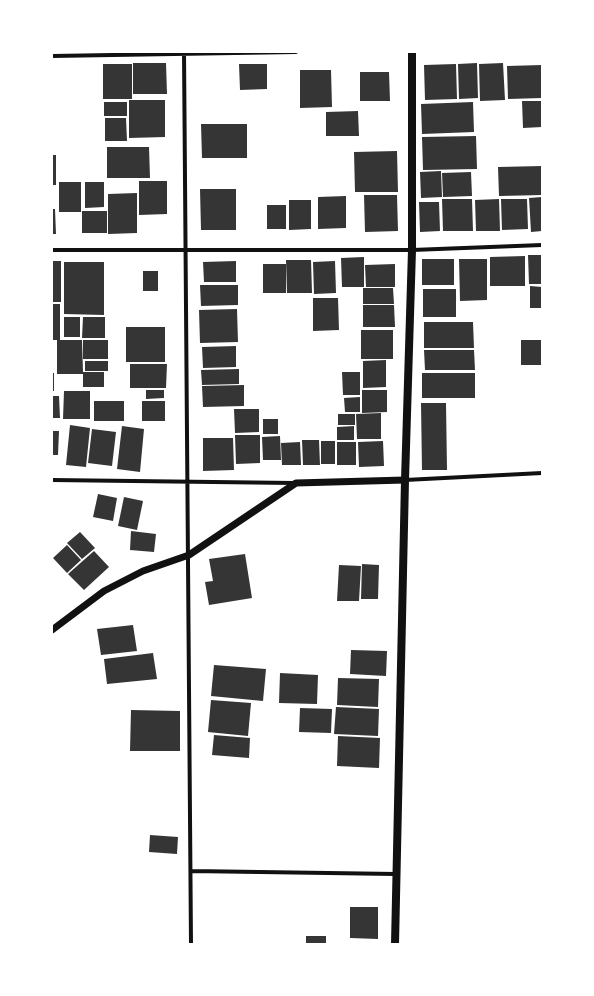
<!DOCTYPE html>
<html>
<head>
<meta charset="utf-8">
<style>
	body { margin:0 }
	#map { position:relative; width:594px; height:996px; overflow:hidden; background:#fff; font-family:"Fira Sans Condensed",sans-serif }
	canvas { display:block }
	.frame { position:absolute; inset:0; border:53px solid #fff; pointer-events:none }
</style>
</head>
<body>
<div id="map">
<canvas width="594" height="996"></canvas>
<div class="frame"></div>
</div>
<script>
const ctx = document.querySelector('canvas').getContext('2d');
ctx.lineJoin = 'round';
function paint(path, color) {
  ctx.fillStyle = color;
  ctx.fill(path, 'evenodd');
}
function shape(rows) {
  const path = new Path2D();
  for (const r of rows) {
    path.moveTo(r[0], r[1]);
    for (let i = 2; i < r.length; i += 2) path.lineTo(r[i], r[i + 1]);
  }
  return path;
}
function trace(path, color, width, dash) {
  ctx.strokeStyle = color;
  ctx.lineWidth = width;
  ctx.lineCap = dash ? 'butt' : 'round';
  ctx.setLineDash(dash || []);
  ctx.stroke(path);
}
paint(shape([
	[133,63,166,63,167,94,133,94],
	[477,63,478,98,459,99,458,64],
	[503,63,505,100,480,101,479,64],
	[103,64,132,64,132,99,103,99],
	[239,64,267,64,267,89,240,90],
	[456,64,457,99,425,100,424,65],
	[542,65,542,98,508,99,507,66],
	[300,70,331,70,332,107,300,108],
	[360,72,389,72,390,101,360,101],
	[129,100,165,100,165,137,129,138],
	[522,101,542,101,542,127,523,128],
	[104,102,127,102,127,116,104,116],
	[473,102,474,132,422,134,421,104],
	[358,111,359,136,326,136,326,112],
	[105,118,126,118,127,141,105,141],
	[201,124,247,124,247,158,202,158],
	[476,136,477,169,423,170,422,137],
	[107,147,149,147,150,178,107,178],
	[397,151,398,192,355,192,354,152],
	[52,155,56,155,56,185,52,185],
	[542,166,542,195,499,196,498,167],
	[441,171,442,197,421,198,420,172],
	[471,172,472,196,443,197,442,173],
	[139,181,167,181,167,214,139,215],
	[59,182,81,182,81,212,59,212],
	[85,182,104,182,104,207,85,208],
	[200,189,236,189,236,230,201,230],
	[137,193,137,233,108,234,108,194],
	[364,195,397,195,398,231,365,232],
	[346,196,346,228,318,229,318,197],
	[542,197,542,231,531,232,529,198],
	[442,199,472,199,473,231,443,231],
	[499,199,500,231,476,231,475,200],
	[501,199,527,199,528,229,502,230],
	[289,200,311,200,311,229,289,230],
	[419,202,439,202,440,231,420,232],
	[267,205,286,205,286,229,267,229],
	[52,209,55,209,56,234,52,234],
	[82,211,107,211,107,233,82,233],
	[528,255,542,255,542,284,529,284],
	[525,256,525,286,490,286,490,257],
	[364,257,364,287,342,287,341,258],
	[422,259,454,259,454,285,422,285],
	[459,259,487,259,487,300,460,301],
	[286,260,311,260,312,293,287,293],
	[52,261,61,261,61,302,52,302],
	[236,261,236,282,204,282,203,262],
	[335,261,336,293,314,294,313,262],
	[64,262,104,262,104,315,64,314],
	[263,264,286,264,286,293,263,293],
	[395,264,395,287,366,287,365,265],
	[143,271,158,271,158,291,143,291],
	[200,285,238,285,238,305,201,306],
	[530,286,542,287,542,308,530,308],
	[363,288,393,288,394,304,363,304],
	[423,289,456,289,456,317,423,317],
	[313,298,338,298,339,330,313,331],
	[52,304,60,304,60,340,82,340,83,372,104,372,104,387,83,387,83,374,57,374,57,340,52,340],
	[363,305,394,305,395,327,363,327],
	[237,309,238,342,200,343,199,310],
	[64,317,80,317,80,337,64,337],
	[83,317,105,317,105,338,82,338],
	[424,322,473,322,474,348,424,348],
	[126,327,165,327,165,362,126,362],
	[361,330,393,330,393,359,361,359],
	[83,340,108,340,108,359,83,359],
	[521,340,542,340,542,365,521,365],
	[236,346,236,367,203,368,202,347],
	[424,350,474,350,475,370,425,370],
	[386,360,386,387,363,388,363,361],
	[85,361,108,361,108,371,85,371],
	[130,364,167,364,166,388,130,388],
	[239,369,239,384,202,385,201,370],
	[342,372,360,372,360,395,343,395],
	[52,373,54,373,54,391,52,391],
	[422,373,475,373,475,398,422,398],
	[244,385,244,406,203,407,202,386],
	[146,390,164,390,164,398,146,399],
	[362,390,387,390,387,412,362,413],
	[64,391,90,391,90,419,63,419],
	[52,396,59,396,60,418,52,418],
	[360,397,360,412,345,412,344,398],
	[94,401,124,401,124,421,94,421],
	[142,401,165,401,165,421,142,421],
	[421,403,446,403,447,470,422,470],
	[234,409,259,409,259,432,235,433],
	[381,413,381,439,357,439,356,414],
	[338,414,355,414,355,425,338,425],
	[263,419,278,419,278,434,263,434],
	[70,425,90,428,86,467,66,465],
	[122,426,144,429,140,472,117,469],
	[354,426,354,440,337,440,337,427],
	[92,429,116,432,112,466,88,463],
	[52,431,59,431,58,455,52,455],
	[235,435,260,435,260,463,236,464],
	[280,436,281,460,263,460,262,437],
	[203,438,233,438,234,470,203,471],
	[302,440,319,440,320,465,303,465],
	[321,441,335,441,335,464,321,464],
	[383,441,384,466,359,467,358,442],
	[300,442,301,465,282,465,281,443],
	[337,442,356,442,356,465,337,465],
	[98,494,117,498,113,521,93,517],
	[124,497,143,501,137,530,118,526],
	[131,531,156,534,154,552,130,550],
	[80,532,95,548,82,559,67,543],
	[67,545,81,560,67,573,53,558],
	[94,551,109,567,84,590,68,574],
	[245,554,252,598,209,605,205,582,213,581,209,559],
	[362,564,379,565,378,599,361,599],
	[339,565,361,566,359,601,337,601],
	[133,625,137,651,101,655,97,629],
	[351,650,387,651,386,676,350,674],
	[153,653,157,679,107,684,104,659],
	[214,665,266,669,263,701,211,696],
	[280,673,318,675,317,704,279,703],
	[338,678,379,679,378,707,337,705],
	[211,700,251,703,248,736,208,732],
	[336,707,379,709,378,736,334,734],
	[300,708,332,709,331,733,299,732],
	[131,710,180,711,180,751,130,751],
	[214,735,250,738,249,758,212,755],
	[338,736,380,738,379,768,337,766],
	[150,835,178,837,177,854,149,852],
	[350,907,378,907,378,939,350,938],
	[306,936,326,936,326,944,306,944]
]), '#353535');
trace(shape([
	[184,52,191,944],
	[52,56,296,52],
	[52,250,412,250,542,245],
	[52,480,294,483],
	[405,480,542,473],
	[191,871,396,874]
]), '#111', 4);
trace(shape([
	[52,630,104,591,143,571,189,555,296,483,405,480]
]), '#111', 7);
trace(shape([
	[395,944,405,480,412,250,412,52]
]), '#111', 8);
</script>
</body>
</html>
